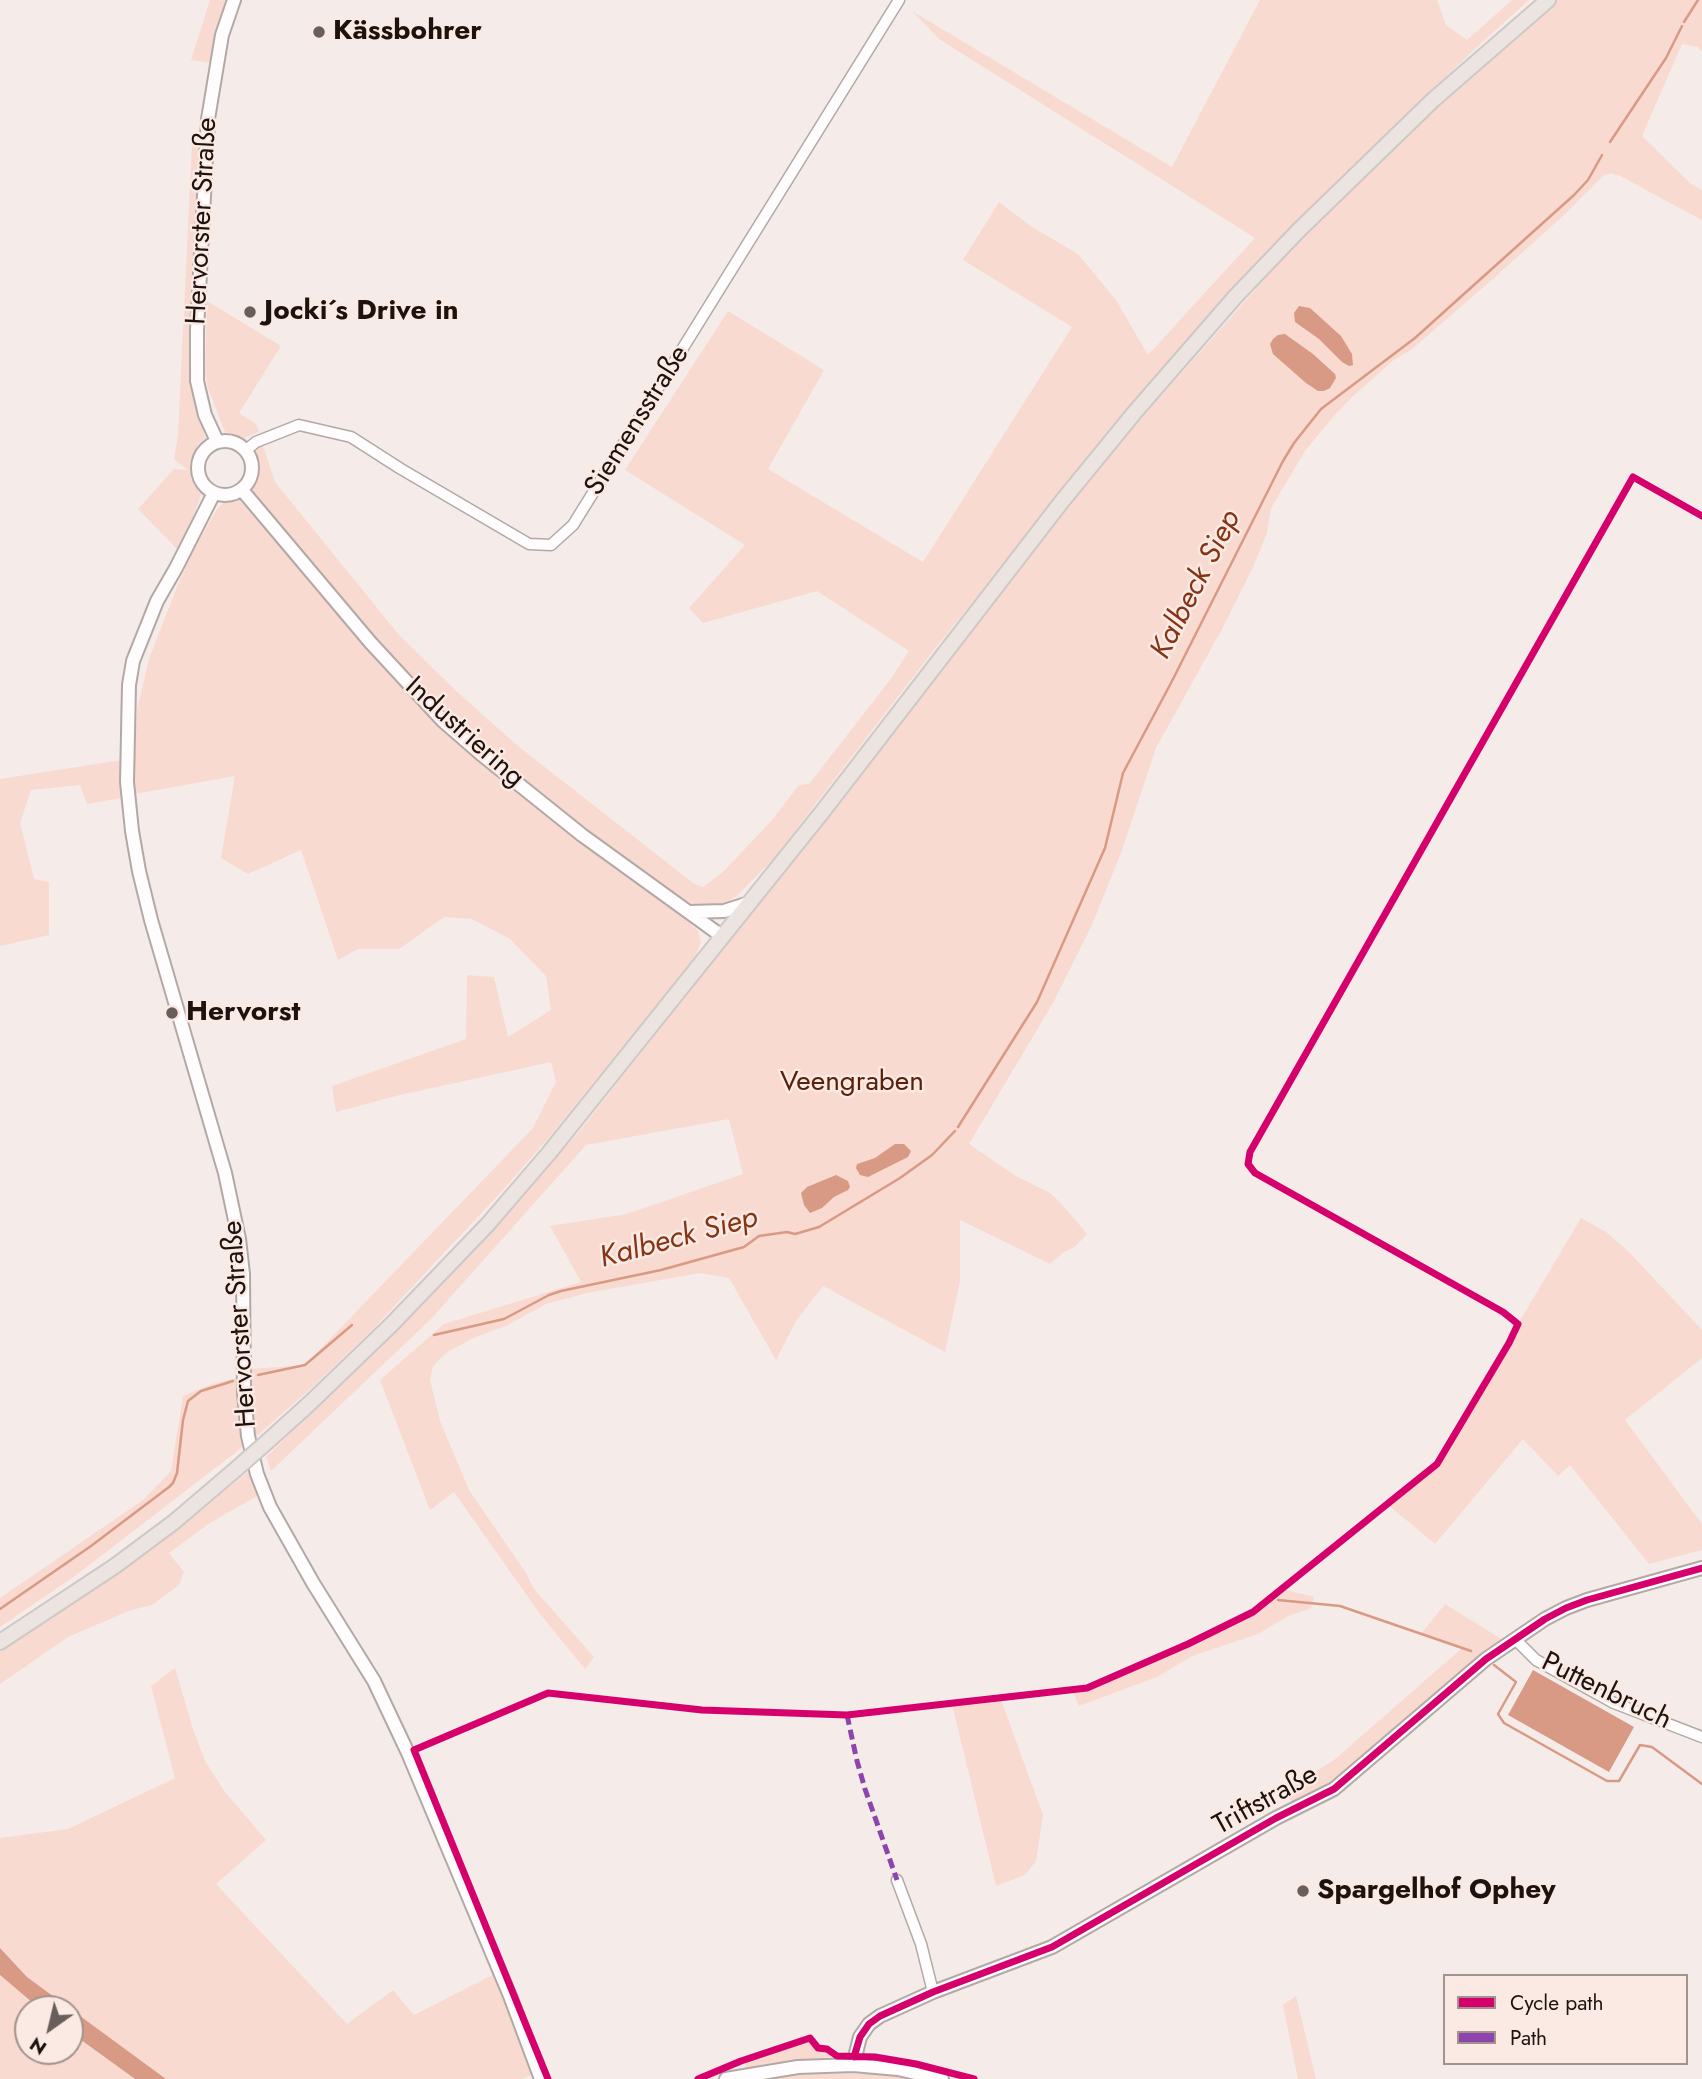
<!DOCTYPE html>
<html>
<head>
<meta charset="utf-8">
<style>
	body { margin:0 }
	#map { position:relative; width:1702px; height:2079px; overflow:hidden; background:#f5ece9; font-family:Jost,sans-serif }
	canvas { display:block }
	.legend { position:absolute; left:1443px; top:1974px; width:245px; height:91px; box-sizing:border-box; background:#fbe9e3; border:2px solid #a2938e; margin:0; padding:9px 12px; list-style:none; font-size:21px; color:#1c120e }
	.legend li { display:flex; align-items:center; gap:14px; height:35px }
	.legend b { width:35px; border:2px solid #a2938e }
	.north { position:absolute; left:14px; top:1995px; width:70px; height:70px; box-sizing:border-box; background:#fbe9e3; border:2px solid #a2938e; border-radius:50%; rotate:214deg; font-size:19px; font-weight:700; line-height:28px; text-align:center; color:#1c120e }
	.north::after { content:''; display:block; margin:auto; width:24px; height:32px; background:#685e5b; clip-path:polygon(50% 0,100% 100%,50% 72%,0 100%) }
</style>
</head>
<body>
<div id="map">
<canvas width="1702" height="2079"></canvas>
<ul class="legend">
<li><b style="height:9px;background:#d6006c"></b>Cycle path</li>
<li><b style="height:9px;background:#8e44ad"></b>Path</li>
</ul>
<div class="north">N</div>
</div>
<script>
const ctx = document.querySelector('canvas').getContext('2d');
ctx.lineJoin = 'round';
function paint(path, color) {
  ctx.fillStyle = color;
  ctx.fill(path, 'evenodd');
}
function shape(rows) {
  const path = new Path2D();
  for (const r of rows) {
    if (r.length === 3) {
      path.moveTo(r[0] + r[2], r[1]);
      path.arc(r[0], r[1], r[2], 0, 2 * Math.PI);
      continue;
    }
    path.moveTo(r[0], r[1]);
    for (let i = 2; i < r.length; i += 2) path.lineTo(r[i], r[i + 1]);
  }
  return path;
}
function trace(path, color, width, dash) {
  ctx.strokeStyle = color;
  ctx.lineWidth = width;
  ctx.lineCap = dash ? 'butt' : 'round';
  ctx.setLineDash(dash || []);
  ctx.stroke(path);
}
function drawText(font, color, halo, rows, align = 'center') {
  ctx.font = font + ' Jost,sans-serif';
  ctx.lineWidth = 5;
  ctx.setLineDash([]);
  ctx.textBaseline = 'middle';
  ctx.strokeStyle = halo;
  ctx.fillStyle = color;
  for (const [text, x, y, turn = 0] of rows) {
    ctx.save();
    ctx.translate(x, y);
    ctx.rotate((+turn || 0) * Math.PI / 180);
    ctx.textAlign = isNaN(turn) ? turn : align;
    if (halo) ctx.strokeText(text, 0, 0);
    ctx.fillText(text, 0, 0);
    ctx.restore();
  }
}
paint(shape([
	[210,0,230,0,211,63,191,60],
	[1260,0,1437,0,1446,25,1467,40,1512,0,1529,0,1478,46,1280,237,1210,318,1141,392,930,655,774,858,737,896,716,909,703,909,677,896,634,866,569,819,448,719,413,681,317,571,252,489,258,477,260,466,257,455,251,445,261,440,275,482,399,635,455,690,518,746,693,883,703,887,724,871,772,820,799,785,809,784,890,680,909,651,817,591,703,623,689,608,745,545,625,470,728,311,824,370,768,469,923,562,1072,327,963,260,999,202,1032,227,1078,254,1116,300,1148,355,1255,238,939,39,912,11,1172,167],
	[1558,0,1702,0,1702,52,1698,47,1682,44,1642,136,1691,184,1702,190,1702,220,1620,176,1611,173,1603,176,1563,216,1495,277,1411,350,1395,359,1352,397,1332,418,1305,451,1271,508,1267,533,1254,565,1222,629,1156,748,1121,853,1092,925,1053,1003,969,1144,1016,1176,1050,1193,1061,1203,1087,1234,1075,1247,1064,1252,1050,1264,960,1220,960,1281,945,1352,823,1286,796,1321,776,1360,729,1278,700,1273,587,1293,546,1304,508,1325,473,1338,446,1353,433,1366,430,1380,440,1421,469,1490,526,1573,534,1589,594,1657,585,1669,540,1614,454,1492,430,1510,380,1380,444,1324,581,1282,550,1226,627,1214,743,1174,729,1119,586,1145,431,1319,271,1471,266,1457,396,1330,457,1267,578,1133,843,797,1103,462,1285,256,1380,159,1461,83],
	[204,141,198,407,205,438,198,444,190,461,191,479,201,495,180,552,138,509,174,469,188,470,174,459,178,435,192,144],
	[207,301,281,346,239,413,256,424,259,432,244,438,225,432,208,388,205,373],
	[239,500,390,674,482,761,684,918,698,931,701,942,695,957,551,1135,503,1190,370,1332,308,1391,253,1439,75,1576,0,1627,0,1598,143,1500,171,1471,183,1396,212,1384,237,1378,250,1369,305,1365,533,1128,556,1082,551,1062,400,1095,336,1112,332,1086,466,1039,467,975,494,977,508,1037,551,1010,546,976,510,939,472,919,444,917,399,949,358,949,338,960,301,850,248,874,221,858,235,776,135,794,133,781,137,710,149,659,177,587,194,549,217,509,223,503],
	[122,760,121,798,87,804,80,785,31,790,20,823,34,879,49,882,49,935,0,946,0,779],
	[1581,1218,1606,1232,1628,1251,1702,1330,1702,1358,1625,1420,1702,1524,1702,1550,1649,1564,1570,1465,1558,1476,1523,1439,1435,1544,1387,1504,1437,1464,1509,1343,1518,1324],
	[249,1471,259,1495,210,1523,169,1553,184,1572,179,1585,152,1605,131,1610,68,1637,0,1684,0,1651,160,1542],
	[1282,1589,1314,1597,1311,1608,1288,1616,1258,1634,1192,1656,1157,1677,1079,1706,1072,1690,1087,1688,1188,1644,1253,1612],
	[1445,1604,1503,1640,1465,1668,1346,1771,1294,1805,1285,1791,1334,1760,1461,1649,1421,1634],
	[175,1668,193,1729,205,1761,225,1792,266,1840,216,1884,347,2024,393,1990,414,2015,496,1973,533,2074,522,2079,166,2079,27,1977,0,1948,0,1838,68,1829,175,1778,151,1686],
	[1000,1697,1043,1815,1036,1861,1025,1875,996,1886,952,1704],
	[0,1975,40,2009,28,2009,28,2051,70,2051,70,2032,135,2079,0,2079],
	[1296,1996,1316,2079,1298,2079,1283,2005],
	[810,2038,818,2048,827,2049,837,2056,746,2068,744,2060],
	[812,2073,880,2074,922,2079,746,2079]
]), '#f8dad0');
paint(shape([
	[1299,306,1310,308,1341,336,1352,354,1353,365,1349,366,1342,362,1319,339,1295,322,1294,313],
	[1285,334,1313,354,1335,374,1336,378,1330,388,1324,391,1318,391,1306,383,1273,354,1270,344,1273,339,1278,335],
	[895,1144,904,1144,911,1151,908,1157,868,1177,860,1175,856,1168,857,1164,875,1158],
	[836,1175,848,1181,850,1187,848,1190,834,1197,822,1208,810,1213,804,1205,801,1193,807,1187],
	[1533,1670,1634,1727,1609,1772,1508,1715],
	[0,1948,27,1977,166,2079,135,2079,70,2032,70,2009,40,2009,0,1975]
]), '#d89a84');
trace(shape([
	[1684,22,1698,0],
	[1610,142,1666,58,1682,26],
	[958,1127,1037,1002,1105,848,1123,773,1171,683,1283,461,1294,443,1321,409,1415,338,1574,195,1588,180,1602,155],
	[434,1335,504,1319,549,1295,561,1291,661,1270,744,1247,759,1236,787,1232,795,1234,819,1227,900,1178,932,1155,955,1131],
	[258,1375,305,1365,352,1325],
	[1278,1600,1340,1606,1471,1651],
	[0,1609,91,1546,169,1487,173,1483,177,1473,183,1420,188,1401,201,1391,233,1381],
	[1494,1665,1516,1682,1498,1714,1504,1723,1607,1781,1619,1781,1640,1745,1652,1747,1702,1784]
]), '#d89a84', 2.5);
const minor = shape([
	[246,450,256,442,299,425,351,437,401,469,529,544,551,545,573,525,899,0],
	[1515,1639,1536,1660,1614,1703,1702,1737],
	[897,1880,921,1944,933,1992]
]);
const tertiary = shape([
	[225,468,27],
	[217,441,205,415,197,381,197,330,208,119,222,35,234,0],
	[242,490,370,642,443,721,481,754,582,835,723,937],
	[214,493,176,568,157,601,133,661,129,685,127,782,132,831,139,871,151,920,225,1173,239,1239,243,1274,244,1393,248,1436,257,1474,270,1507,313,1583,374,1681,408,1753,510,1996,541,2079],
	[689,912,724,911,749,903],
	[853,2065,860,2037,869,2024,880,2016,933,1992,1052,1947,1276,1818,1334,1789,1486,1659,1545,1619,1566,1608,1587,1600,1702,1568],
	[726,2079,798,2067,853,2065,898,2069,942,2079]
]);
const primary = shape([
	[268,1441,310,1403,392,1324,488,1224,549,1153,823,811,1063,500,1135,412,1235,297,1299,230,1433,100,1548,0],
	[0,1642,115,1566,174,1522,235,1470]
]);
trace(minor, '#b2a9a6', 13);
trace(tertiary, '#b2a9a6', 16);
trace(primary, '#cec8c7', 18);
trace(minor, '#fefcfc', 10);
trace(tertiary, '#fefcfc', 12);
trace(primary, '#ece4e0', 14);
const primaryBridge = shape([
	[235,1470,268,1441]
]);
trace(primaryBridge, '#cec8c7', 18, []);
trace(primaryBridge, '#ece4e0', 14);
trace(shape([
	[847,1715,857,1761,865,1789,897,1880]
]), '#8e44ad', 5, [10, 5]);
trace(shape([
	[854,2057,860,2037,869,2024,880,2016,933,1992,1052,1947,1276,1818,1334,1789,1486,1659,1545,1619,1566,1608,1587,1600,1702,1568],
	[548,2079,414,1750,548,1693,702,1710,847,1715,1087,1688,1188,1644,1253,1612,1437,1464,1509,1343,1518,1324,1503,1312,1255,1173,1248,1164,1250,1152,1633,477,1702,516],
	[698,2079,741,2061,810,2038,818,2048,827,2049,837,2056,875,2057,916,2064,974,2079]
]), '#d6006c', 7);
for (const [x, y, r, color] of [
	[319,32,7,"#685e5b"],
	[250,312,7,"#685e5b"],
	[172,1013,7,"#685e5b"],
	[1303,1891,7,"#685e5b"]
]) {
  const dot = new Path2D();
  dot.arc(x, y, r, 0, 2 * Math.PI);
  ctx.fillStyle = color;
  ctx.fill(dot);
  trace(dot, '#fbe9e3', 2.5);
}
drawText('bold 28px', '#1c120e', '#fbe9e3', [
	["Kässbohrer",333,32],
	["Jocki´s Drive in",264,312],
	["Hervorst",186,1013],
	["Spargelhof Ophey",1317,1891]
], 'left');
drawText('28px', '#1c120e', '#fbe9e3', [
	["Hervorster Straße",203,221,-87],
	["Siemensstraße",638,421,-58],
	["Industriering",464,733,42],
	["Hervorster Straße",241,1324,-94],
	["Puttenbruch",1606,1692,26],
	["Triftstraße",1266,1801,-29]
]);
drawText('28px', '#58210b', '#fbe9e3', [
	["Veengraben",852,1083]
]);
drawText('italic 30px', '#833415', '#fbe9e3', [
	["Kalbeck Siep",1197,585,-63],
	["Kalbeck Siep",679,1239,-15]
]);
</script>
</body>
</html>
